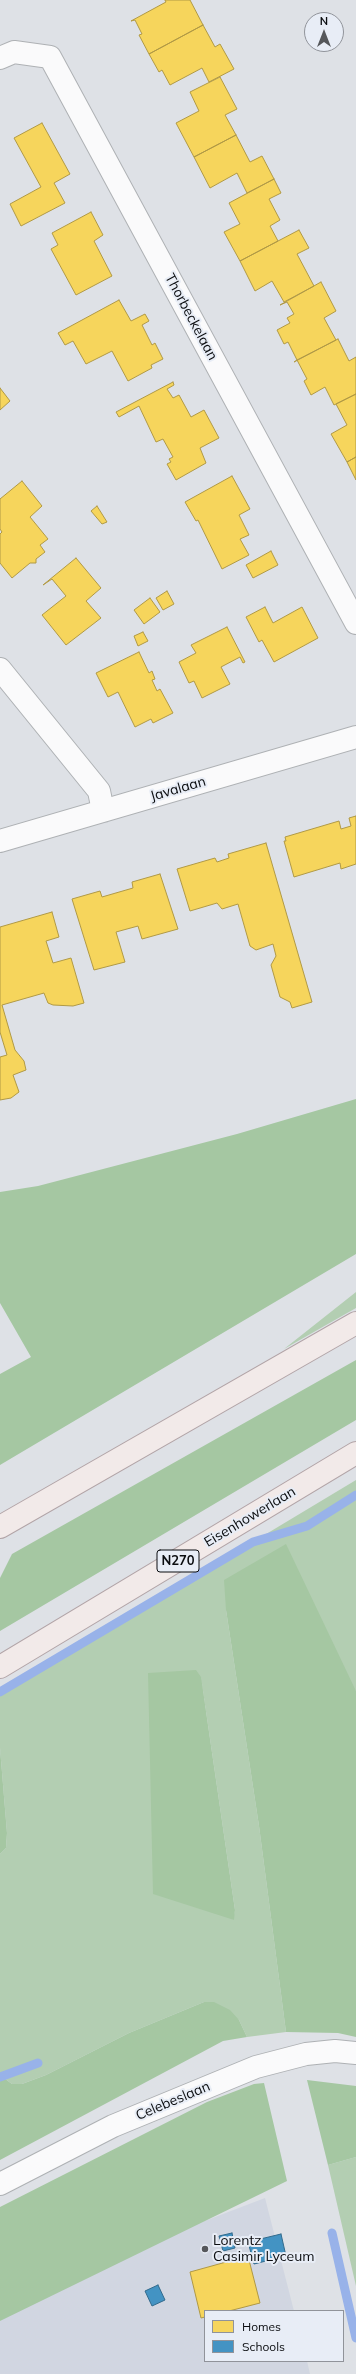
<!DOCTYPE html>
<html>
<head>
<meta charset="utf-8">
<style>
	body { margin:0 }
	#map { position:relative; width:356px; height:2374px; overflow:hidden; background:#dee1e6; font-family:Mulish,sans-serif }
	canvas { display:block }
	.legend { position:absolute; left:204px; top:2310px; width:140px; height:52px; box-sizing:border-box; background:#e8edf6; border:1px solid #90939a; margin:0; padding:5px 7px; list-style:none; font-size:12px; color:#0b0d10 }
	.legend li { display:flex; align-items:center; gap:8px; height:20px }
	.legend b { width:20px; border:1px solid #90939a }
	.north { position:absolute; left:304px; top:12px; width:40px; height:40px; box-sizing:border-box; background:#e8edf6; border:1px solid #90939a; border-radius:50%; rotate:0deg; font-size:11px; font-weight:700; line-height:16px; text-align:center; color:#0b0d10 }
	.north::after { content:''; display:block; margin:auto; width:14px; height:18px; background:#55575b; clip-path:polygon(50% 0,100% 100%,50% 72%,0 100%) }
</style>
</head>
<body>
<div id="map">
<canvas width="356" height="2374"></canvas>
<ul class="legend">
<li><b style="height:11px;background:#f6d55c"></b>Homes</li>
<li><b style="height:11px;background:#4393c3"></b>Schools</li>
</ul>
<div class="north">N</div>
</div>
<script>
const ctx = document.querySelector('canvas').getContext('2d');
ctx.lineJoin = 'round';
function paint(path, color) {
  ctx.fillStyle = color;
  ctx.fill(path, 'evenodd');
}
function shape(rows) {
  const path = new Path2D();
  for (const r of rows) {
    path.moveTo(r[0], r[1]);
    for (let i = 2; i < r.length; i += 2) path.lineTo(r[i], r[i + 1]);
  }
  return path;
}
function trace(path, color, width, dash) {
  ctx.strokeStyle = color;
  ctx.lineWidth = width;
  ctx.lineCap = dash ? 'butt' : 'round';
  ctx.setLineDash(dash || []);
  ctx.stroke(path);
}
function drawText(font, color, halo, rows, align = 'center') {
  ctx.font = font + ' Mulish,sans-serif';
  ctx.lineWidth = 4;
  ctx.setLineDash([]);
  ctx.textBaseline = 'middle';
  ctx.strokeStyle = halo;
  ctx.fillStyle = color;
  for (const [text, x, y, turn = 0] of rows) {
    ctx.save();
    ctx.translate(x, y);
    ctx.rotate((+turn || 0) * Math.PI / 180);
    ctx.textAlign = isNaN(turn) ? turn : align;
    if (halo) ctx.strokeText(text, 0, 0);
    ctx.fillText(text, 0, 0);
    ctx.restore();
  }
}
paint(shape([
	[265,2198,294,2311,205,2311,205,2361,307,2361,310,2374,0,2374,0,2299]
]), '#d1d6e1');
paint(shape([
	[356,1292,356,1308,284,1349],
	[356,1480,356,1691,226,1610,259,1826,286,2032,247,2037,239,2020,204,2002,129,2033,46,2075,22,2084,12,2084,0,2075,0,1854,6,1848,7,1833,0,1748,0,1694],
	[201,1677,235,1910,233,1920],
	[356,2157,356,2286,328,2165]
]), '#b3ceb2');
paint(shape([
	[356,1099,356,1254,0,1465,0,1374,31,1357,0,1303,0,1192,38,1186,237,1134],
	[356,1360,356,1420,0,1631,0,1578,12,1554],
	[286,1544,356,1691,356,2037,338,2033,286,2032,259,1826,226,1610,224,1580],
	[196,1670,201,1677,235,1910,234,1920,153,1894,148,1673],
	[0,1748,7,1833,6,1848,0,1854],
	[204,2002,214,2002,230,2010,239,2020,247,2037,223,2041,0,2160,0,2075,12,2084,22,2084,46,2075,129,2033],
	[307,2080,356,2086,356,2157,328,2165],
	[264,2083,287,2181,0,2321,0,2207,207,2102,254,2084]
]), '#a5c7a2');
const homes = shape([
	[165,0,190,0,203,25,149,54,139,35,142,34,135,20,131,21,166,2,165,0],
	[203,25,215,47,220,44,234,69,209,82,202,68,170,85,162,70,159,72,149,54,203,25],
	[220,77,237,109,225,115,236,135,194,157,176,123,199,111,190,92,220,77],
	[42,123,70,174,54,183,65,203,21,226,10,204,41,187,14,138,42,123],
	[236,135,250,162,262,156,274,179,247,193,237,173,210,188,194,157,236,135],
	[274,179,281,193,269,199,280,220,270,226,278,241,240,261,224,232,240,224,229,203,274,179],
	[91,212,103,235,94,241,112,276,76,295,51,249,58,245,52,233,91,212],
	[299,230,309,248,297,254,314,286,284,302,272,281,255,291,240,261,299,230],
	[321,282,336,311,324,318,336,340,294,362,297,360,288,342,284,344,277,330,290,323,287,318,294,314,287,302,280,305,321,282],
	[119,300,131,321,145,314,149,321,142,325,152,345,155,343,163,359,151,365,152,368,128,381,112,351,86,364,73,341,65,345,58,333,119,300],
	[338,339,349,361,356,357,356,394,334,405,325,387,311,395,304,381,307,379,297,360,338,339],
	[173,382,174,385,167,389,173,398,179,395,191,417,204,410,219,438,200,448,206,463,176,480,167,464,171,462,169,459,173,457,163,439,156,442,139,406,119,417,116,412,173,382],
	[0,388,10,401,0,410,0,388],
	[356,394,356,457,347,462,331,434,347,425,336,404,356,394],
	[356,457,356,480,347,462,356,457],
	[232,476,250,509,239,515,249,535,240,539,249,555,222,569,198,520,196,521,185,502,232,476],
	[22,481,42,506,30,517,48,539,40,545,45,552,36,559,36,563,30,563,12,578,0,563,0,534,2,532,0,529,0,499,22,481],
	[97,506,107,522,102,524,91,511,97,506],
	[271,551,278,565,253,578,246,565,271,551],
	[76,558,101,588,86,601,101,618,66,645,42,615,66,596,52,579,43,585,76,558],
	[167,591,174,604,163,610,156,598,167,591],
	[150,598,160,612,144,624,134,610,150,598],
	[265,607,273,623,302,607,318,638,274,662,262,640,259,642,246,617,265,607],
	[227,627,245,662,243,663,240,657,221,667,230,684,202,698,194,681,189,683,179,662,196,653,191,645,227,627],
	[143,632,148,641,138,646,134,636,143,632],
	[139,652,149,673,152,671,155,679,152,680,157,691,160,689,173,713,153,723,151,719,135,727,118,692,108,697,96,673,139,652],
	[356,816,356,864,341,869,340,863,294,877,284,841,286,841,285,837,339,821,341,829,351,826,349,818,356,816],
	[266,843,312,1002,292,1008,290,1002,280,997,271,965,276,956,273,944,256,950,250,946,238,904,222,909,217,903,190,911,177,869,215,858,217,862,229,858,228,854,266,843],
	[160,874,178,929,142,939,138,926,116,932,125,962,94,970,72,899,100,891,102,897,133,888,132,882,160,874],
	[52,912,59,937,46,941,53,963,71,958,84,1003,73,1006,53,1005,48,1003,44,993,2,1005,15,1050,24,1061,26,1070,13,1075,19,1092,11,1098,0,1100,0,1057,7,1055,0,1032,0,927,52,912],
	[248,2256,260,2303,229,2311,205,2311,205,2317,201,2318,190,2272,248,2256]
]);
paint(homes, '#f6d55c');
trace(homes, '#b09945', 1);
const schools = shape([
	[232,2233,235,2248,223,2251,219,2236,232,2233],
	[281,2234,286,2256,254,2264,248,2242,281,2234],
	[158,2285,165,2300,152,2306,145,2291,158,2285]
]);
paint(schools, '#4393c3');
trace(schools, '#326b8d', 1);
trace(shape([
	[0,1692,253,1542,307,1526,356,1495],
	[0,2077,38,2063],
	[332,2233,356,2338]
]), '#98b2e9', 9);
const minor = shape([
	[0,58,14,52,50,57,356,623],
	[0,669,99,791,103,811],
	[0,841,356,737],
	[0,2184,113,2126,256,2067,306,2054,335,2051,356,2053]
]);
const primary = shape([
	[0,1527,356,1323],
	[0,1667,356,1453]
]);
trace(minor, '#aeb1b4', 24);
trace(primary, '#b2a4a7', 24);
trace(minor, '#fafafb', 22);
trace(primary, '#f2eae9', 22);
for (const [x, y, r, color] of [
	[205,2249,4,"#55575b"]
]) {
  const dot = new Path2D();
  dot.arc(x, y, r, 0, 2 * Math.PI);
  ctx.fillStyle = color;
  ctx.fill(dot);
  trace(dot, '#e8edf6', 1.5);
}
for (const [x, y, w] of [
	[178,1561,42]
]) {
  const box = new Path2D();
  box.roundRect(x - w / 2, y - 11, w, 22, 3);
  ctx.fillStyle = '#e8edf6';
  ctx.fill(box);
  trace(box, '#0b0d10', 1);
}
drawText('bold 13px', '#0b0d10', null, [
	["N270",178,1561]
]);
drawText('14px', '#0b0d10', '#e8edf6', [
	["Thorbeckelaan",191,317,62],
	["Javalaan",178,789,-16],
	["Eisenhowerlaan",250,1517,-31],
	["Celebeslaan",173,2101,-23]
]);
drawText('14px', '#0b0d10', '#e8edf6', [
	["Lorentz",213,2241],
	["Casimir Lyceum",213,2257]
], 'left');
</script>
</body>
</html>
